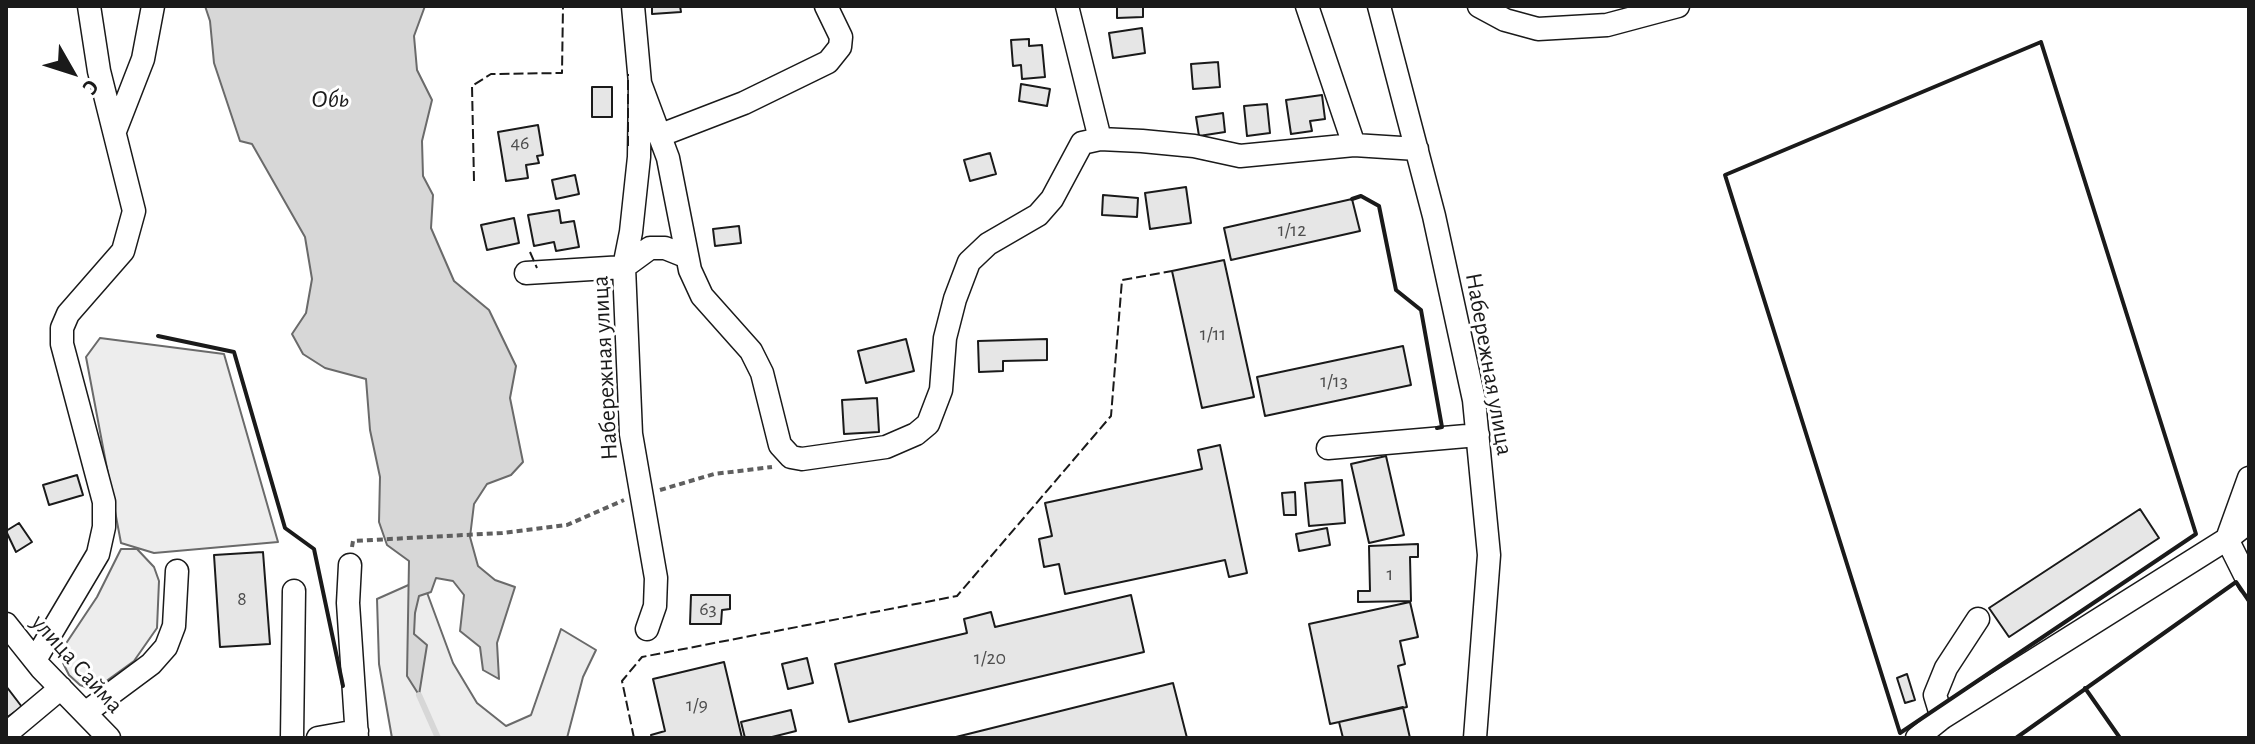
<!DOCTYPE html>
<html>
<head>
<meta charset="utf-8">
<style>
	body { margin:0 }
	#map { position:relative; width:2255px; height:744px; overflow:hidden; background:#fff; font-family:"Alegreya Sans",sans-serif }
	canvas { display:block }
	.frame { position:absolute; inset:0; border:8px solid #1a1a1a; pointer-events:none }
	.north { position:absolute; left:32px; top:32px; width:80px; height:80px; -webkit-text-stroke:6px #fff; paint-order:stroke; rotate:129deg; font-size:22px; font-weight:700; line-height:32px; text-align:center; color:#1a1a1a }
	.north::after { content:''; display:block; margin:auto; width:28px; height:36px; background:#1a1a1a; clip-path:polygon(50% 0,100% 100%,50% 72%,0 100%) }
</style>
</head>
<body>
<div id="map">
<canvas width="2255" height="744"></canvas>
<div class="frame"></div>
<div class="north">С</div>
</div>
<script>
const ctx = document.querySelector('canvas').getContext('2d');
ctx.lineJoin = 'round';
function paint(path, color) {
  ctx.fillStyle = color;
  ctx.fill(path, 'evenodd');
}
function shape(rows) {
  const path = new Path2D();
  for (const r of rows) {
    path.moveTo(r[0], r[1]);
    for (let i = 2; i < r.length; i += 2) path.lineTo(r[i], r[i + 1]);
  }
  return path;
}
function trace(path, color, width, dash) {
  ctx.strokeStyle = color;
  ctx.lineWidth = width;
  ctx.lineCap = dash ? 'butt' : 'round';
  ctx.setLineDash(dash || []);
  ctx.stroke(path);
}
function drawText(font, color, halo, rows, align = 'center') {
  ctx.font = font + ' "Alegreya Sans",sans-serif';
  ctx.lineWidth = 6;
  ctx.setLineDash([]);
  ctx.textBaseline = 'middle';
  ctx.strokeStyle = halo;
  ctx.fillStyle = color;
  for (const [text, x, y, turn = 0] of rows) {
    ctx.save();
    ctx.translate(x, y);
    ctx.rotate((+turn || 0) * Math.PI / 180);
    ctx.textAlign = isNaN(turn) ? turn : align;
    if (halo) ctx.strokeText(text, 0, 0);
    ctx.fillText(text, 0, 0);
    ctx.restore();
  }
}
const green = shape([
	[100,338,224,354,278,542,154,553,121,543,86,357,100,338],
	[121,549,137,549,154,567,159,581,157,628,134,661,94,690,80,685,69,675,63,663,65,645,97,597,121,549],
	[422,579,453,663,477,703,506,726,531,715,561,629,596,650,583,677,567,738,392,738,379,664,377,599,422,579]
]);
paint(green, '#ededed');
trace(green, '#6a6a6a', 2);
const water = shape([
	[205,6,425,6,414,36,417,70,432,100,422,141,423,176,433,195,431,228,454,281,489,310,516,366,510,398,523,462,511,475,487,484,474,504,470,537,478,566,495,580,515,587,497,643,499,679,483,670,480,647,460,631,464,595,453,581,436,578,431,592,419,596,415,613,414,634,427,645,419,695,407,676,409,561,387,545,379,522,380,477,370,430,366,379,325,368,303,354,292,334,306,313,312,279,305,237,252,144,240,141,214,63,210,21,205,6]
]);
paint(water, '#d7d7d7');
trace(water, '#6a6a6a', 2);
trace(shape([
	[419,695,438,738]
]), '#d7d7d7', 6);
const building = shape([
	[652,6,680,6,681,12,652,14,652,6],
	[1117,6,1143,6,1143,17,1117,18,1117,6],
	[1142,28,1145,53,1113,58,1109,33,1142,28],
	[1029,39,1029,46,1042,45,1045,77,1022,79,1021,65,1013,66,1011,40,1029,39],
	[1218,62,1220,87,1193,89,1191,64,1218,62],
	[1021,84,1050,89,1047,106,1019,101,1021,84],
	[592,87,612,87,612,117,592,117,592,87],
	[1322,95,1325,119,1310,121,1312,131,1291,134,1286,100,1322,95],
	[1267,104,1270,133,1247,136,1244,106,1267,104],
	[1223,113,1225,132,1199,136,1196,117,1223,113],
	[538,125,543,155,537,156,539,163,526,165,528,178,506,181,498,132,538,125],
	[990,153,996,174,970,181,964,160,990,153],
	[575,175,579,194,556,199,552,180,575,175],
	[1186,187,1191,223,1150,229,1145,193,1186,187],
	[1103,195,1138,198,1137,217,1102,215,1103,195],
	[1352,199,1360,231,1231,260,1224,228,1352,199],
	[559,210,561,223,574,221,579,247,556,251,554,242,534,246,528,215,559,210],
	[514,218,519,243,487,250,481,225,514,218],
	[739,226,741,243,715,246,713,229,739,226],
	[1224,260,1254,397,1202,408,1172,271,1224,260],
	[906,339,914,371,866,383,858,351,906,339],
	[1047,339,1047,360,1003,361,1003,371,979,372,978,341,1047,339],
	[1403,346,1411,385,1265,416,1257,377,1403,346],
	[877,398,879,432,844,434,842,400,877,398],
	[1220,445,1247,573,1229,577,1225,560,1065,594,1059,564,1044,567,1039,539,1052,536,1045,503,1202,469,1198,450,1220,445],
	[1386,456,1404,535,1369,543,1351,464,1386,456],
	[77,475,83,495,49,505,43,485,77,475],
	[1342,480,1345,523,1309,526,1305,483,1342,480],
	[1295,492,1296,515,1284,515,1282,493,1295,492],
	[2140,509,2159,538,2009,637,1989,608,2140,509],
	[19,523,32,542,16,552,6,531,19,523],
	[1327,528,1330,545,1299,551,1296,534,1327,528],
	[1418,544,1418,557,1410,557,1411,601,1358,602,1358,591,1370,591,1369,546,1418,544],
	[263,552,270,644,220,647,214,555,263,552],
	[691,595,730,595,730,609,722,610,721,624,690,624,691,595],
	[1131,595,1144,652,849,722,835,664,967,633,964,619,991,612,995,627,1131,595],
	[1410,602,1418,637,1400,641,1405,664,1398,666,1407,707,1330,724,1309,624,1410,602],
	[807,658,813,683,788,689,782,664,807,658],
	[724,662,742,738,652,738,651,735,665,731,653,679,724,662],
	[1907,674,1915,700,1905,703,1897,678,1907,674],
	[1173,683,1187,738,952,738,1173,683],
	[6,686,22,707,6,718,6,686],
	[1403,707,1410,738,1343,738,1339,722,1403,707],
	[791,710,796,731,768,738,745,738,741,722,791,710]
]);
paint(building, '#e6e6e6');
trace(building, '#1a1a1a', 2);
const minor = shape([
	[633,6,640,83,639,157,631,232,624,267,631,434,656,578,655,606,647,629],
	[1067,6,1100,139],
	[1307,6,1354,145],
	[1379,6,1434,216,1474,400,1489,555,1475,738],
	[1479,6,1505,20,1538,29,1607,25,1678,6],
	[640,83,668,158,690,270,702,296,751,351,762,373,780,445,791,457,802,459,886,447,916,434,928,424,941,390,945,338,955,299,969,262,988,244,1038,215,1052,199,1082,143,1100,139,1142,141,1194,146,1240,156,1354,145,1417,149],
	[115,131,143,59,153,6],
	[661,135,744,103,828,62,840,47,841,37,826,6],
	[526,273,624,267,650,248,665,248,685,256],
	[1328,448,1478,435],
	[2249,522,2227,539,2249,583],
	[350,565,348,603,357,738],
	[6,624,41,668,109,738],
	[35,660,98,554,104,527,104,502,62,344,62,328,68,314,123,251,134,211,99,71,89,6],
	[85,713,151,664,166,647,174,626,177,571],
	[1942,718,1935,695,1946,668,1978,619],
	[6,734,61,688],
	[292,738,294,591],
	[318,738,357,731],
	[1917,738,1942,718,2227,539,2249,478]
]);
trace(minor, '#1a1a1a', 25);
trace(shape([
	[660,490,714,474,772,467],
	[352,547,353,541,502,533,567,525,624,500]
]), '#5f5f5f', 4, [6, 4]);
trace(minor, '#fff', 22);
trace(shape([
	[628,146,628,74],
	[474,181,472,86,491,74,562,73,563,6],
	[530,252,537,268],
	[634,738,622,681,642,657,957,596,1111,416,1122,280,1172,271]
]), '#1a1a1a', 2, [10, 4]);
trace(shape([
	[2041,42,2196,534,1900,733,1725,175,2041,42],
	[1352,199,1361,196,1379,206,1396,290,1421,310,1442,427,1437,428],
	[158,336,234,352,285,528,314,549,343,686],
	[2085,688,2120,738],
	[2016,738,2236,582,2249,601]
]), '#1a1a1a', 4);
drawText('20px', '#4d4d4d', null, [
	["46",520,143],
	["1/12",1292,230],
	["1/11",1213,334],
	["1/13",1334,381],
	["1",1390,574],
	["8",242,599],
	["63",708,609],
	["1/20",990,658],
	["1/9",697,705]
]);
drawText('24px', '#1a1a1a', '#fff', [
	["Набережная улица",1489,364,80],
	["Набережная улица",605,368,-93],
	["улица Сайма",77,664,48]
]);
drawText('italic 26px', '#1a1a1a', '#fff', [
	["Обь",330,99]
]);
</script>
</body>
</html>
